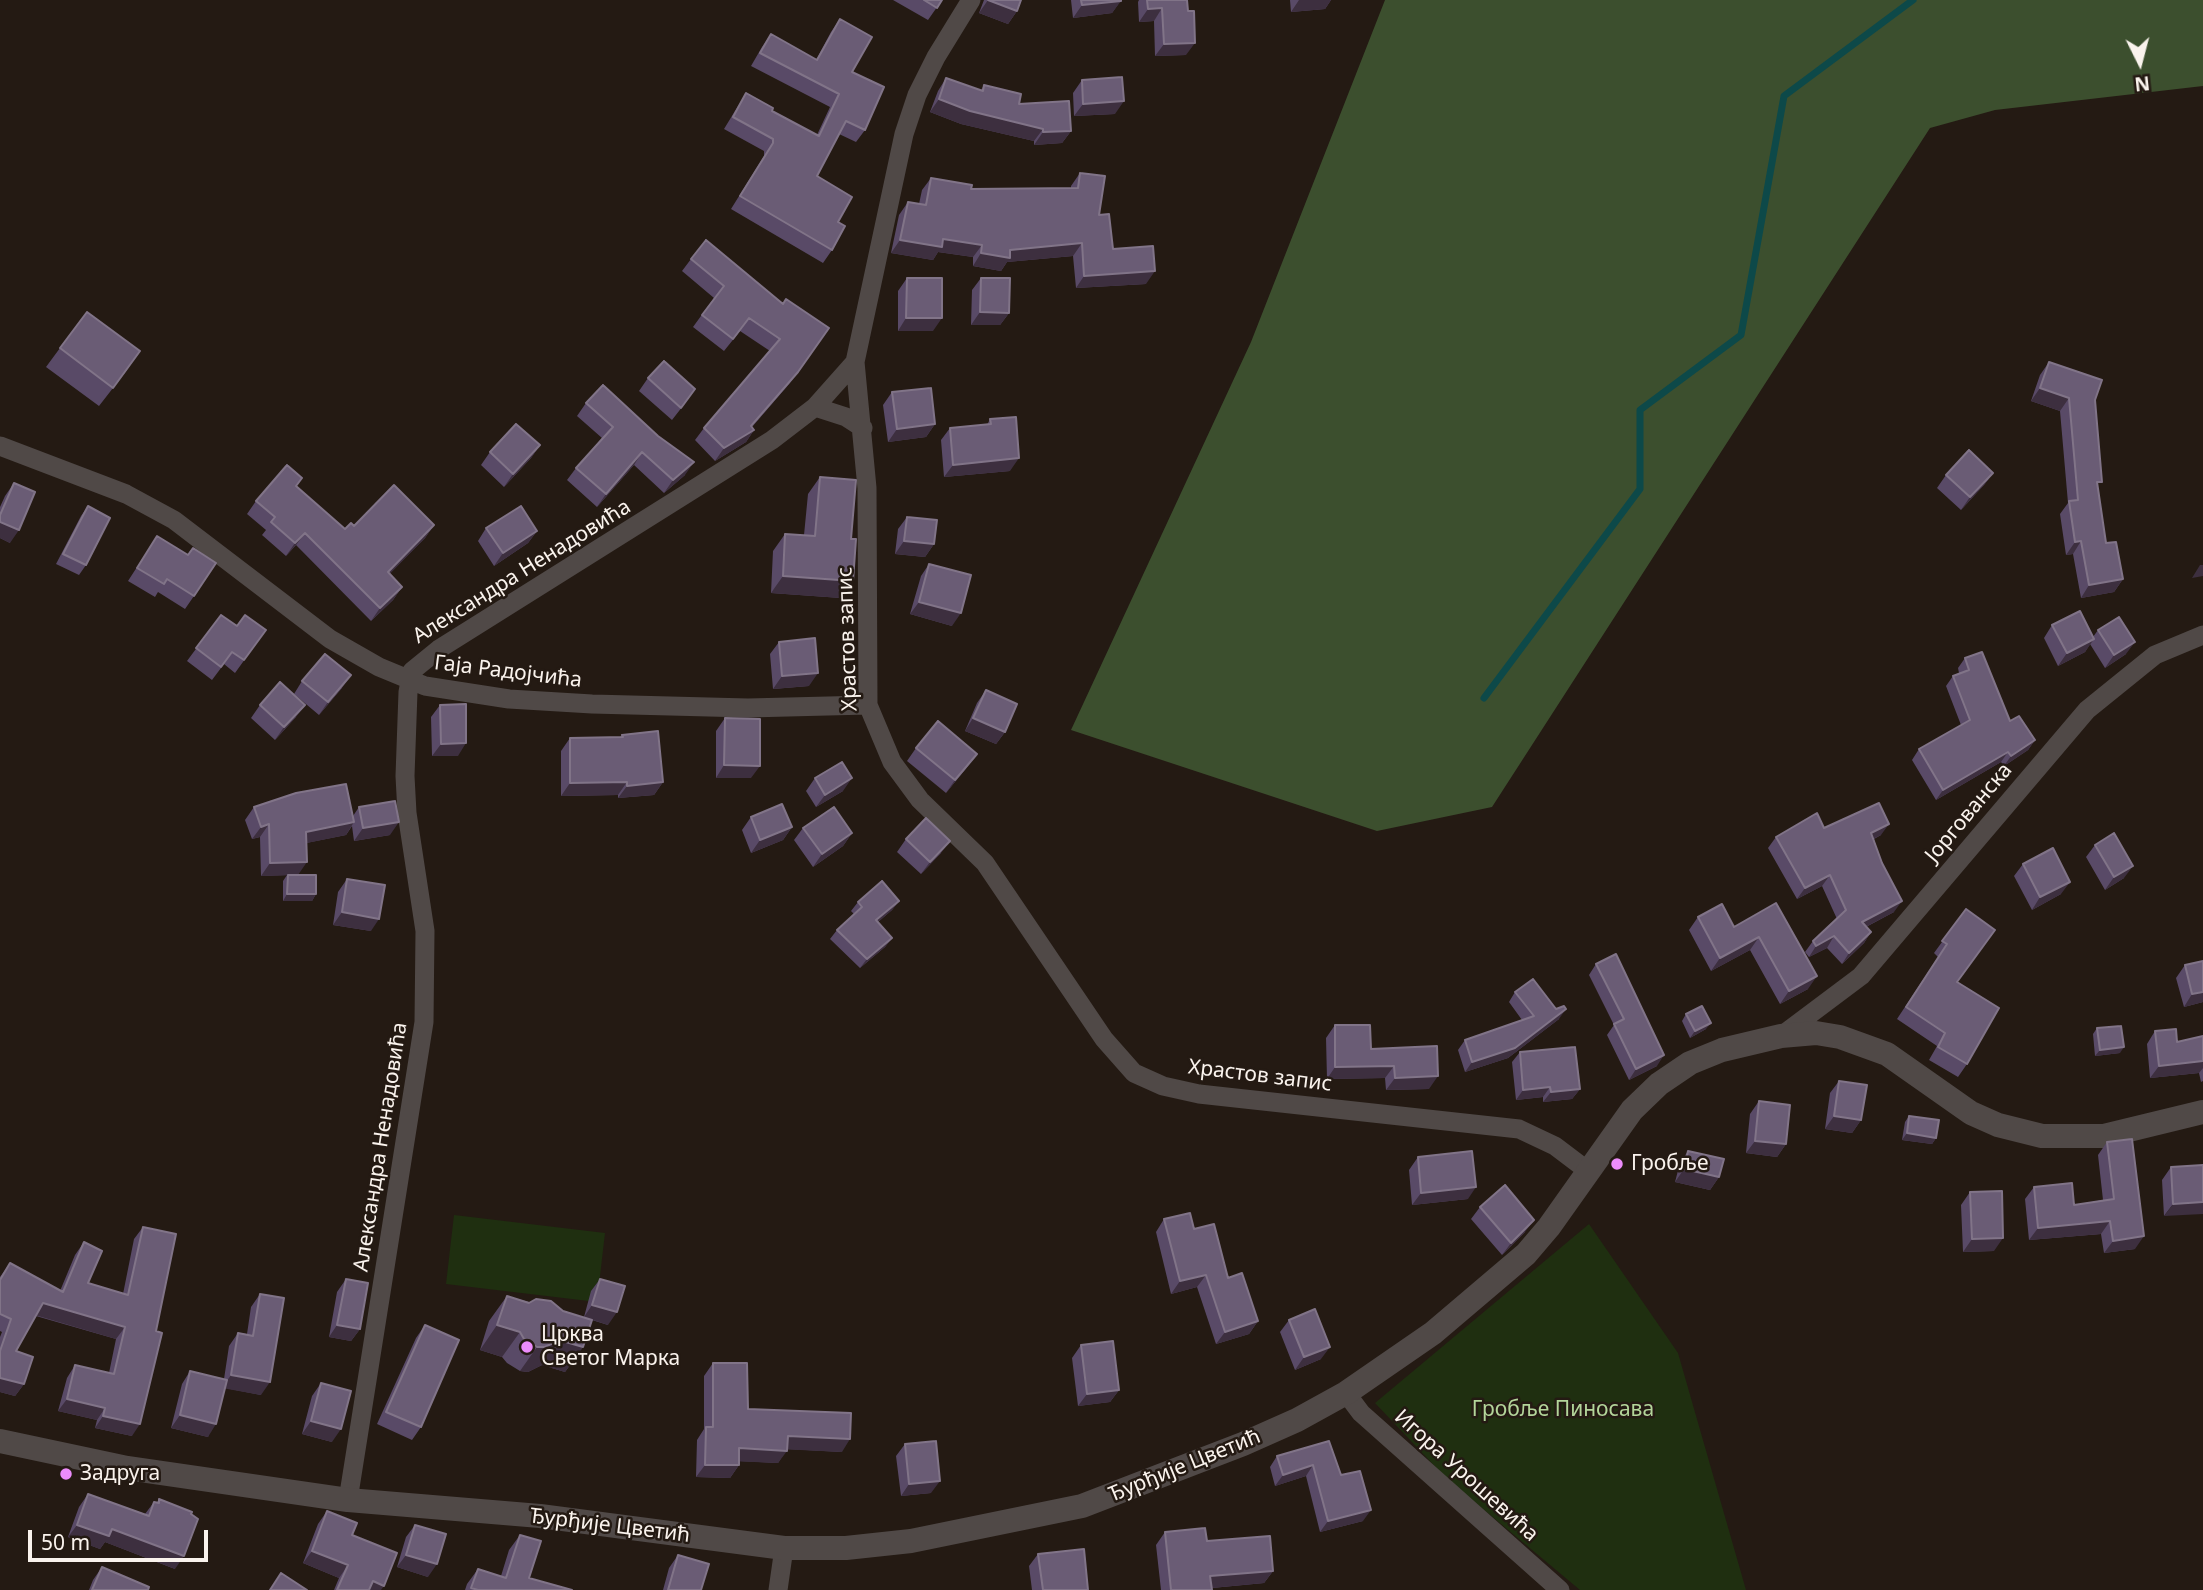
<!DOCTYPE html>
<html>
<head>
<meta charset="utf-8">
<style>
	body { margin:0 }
	#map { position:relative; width:2203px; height:1590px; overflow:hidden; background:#241a13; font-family:"Noto Sans",sans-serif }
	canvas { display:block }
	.north { position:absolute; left:2105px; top:28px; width:70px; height:70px; -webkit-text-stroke:5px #241a13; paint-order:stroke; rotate:174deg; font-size:19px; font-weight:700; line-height:28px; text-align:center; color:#faf3ed }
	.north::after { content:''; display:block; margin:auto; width:24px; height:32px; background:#faf3ed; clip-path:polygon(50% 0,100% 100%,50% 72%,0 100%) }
	.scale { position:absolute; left:28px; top:1530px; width:180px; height:32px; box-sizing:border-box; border:4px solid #faf3ed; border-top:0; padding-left:9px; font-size:21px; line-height:24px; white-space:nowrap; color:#faf3ed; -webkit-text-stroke:5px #241a13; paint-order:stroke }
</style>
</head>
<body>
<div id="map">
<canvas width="2203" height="1590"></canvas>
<div class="north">N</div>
<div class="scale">50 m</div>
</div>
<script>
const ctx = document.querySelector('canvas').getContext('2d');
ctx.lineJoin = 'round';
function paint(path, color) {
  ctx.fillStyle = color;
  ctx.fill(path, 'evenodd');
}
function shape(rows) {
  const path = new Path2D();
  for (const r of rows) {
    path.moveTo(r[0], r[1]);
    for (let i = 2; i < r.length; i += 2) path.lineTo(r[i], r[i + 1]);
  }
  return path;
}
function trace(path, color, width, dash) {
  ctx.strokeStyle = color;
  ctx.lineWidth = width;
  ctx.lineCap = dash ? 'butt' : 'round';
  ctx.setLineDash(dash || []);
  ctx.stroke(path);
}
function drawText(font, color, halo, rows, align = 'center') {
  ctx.font = font + ' "Noto Sans",sans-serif';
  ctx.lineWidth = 5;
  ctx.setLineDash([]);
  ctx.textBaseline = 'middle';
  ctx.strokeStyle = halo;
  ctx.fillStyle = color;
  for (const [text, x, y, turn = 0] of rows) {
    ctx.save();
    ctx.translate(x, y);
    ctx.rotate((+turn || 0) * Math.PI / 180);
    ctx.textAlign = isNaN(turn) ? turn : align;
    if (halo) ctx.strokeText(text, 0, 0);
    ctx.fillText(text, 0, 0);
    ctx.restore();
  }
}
paint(shape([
	[454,1215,605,1233,597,1302,446,1284],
	[1589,1224,1678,1353,1746,1590,1580,1590,1446,1478,1375,1403]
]), '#1f2f10');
paint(shape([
	[1385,0,2203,0,2203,86,1995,110,1930,128,1492,807,1377,831,1071,730,1251,342]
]), '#3c4f2e');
trace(shape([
	[1484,698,1640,489,1640,410,1741,335,1784,96,1913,0]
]), '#0d4949', 7);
trace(shape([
	[971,0,936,57,917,95,904,134,855,362,867,488,868,705,892,762,920,800,985,863,1104,1039,1134,1073,1163,1086,1199,1094,1519,1129,1555,1146,1588,1171],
	[815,407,846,417,863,428],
	[0,446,126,494,174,520,330,639,379,667,425,686,509,699,592,704,748,708,868,705],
	[1781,1036,1861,976,2087,710,2155,655,2203,635],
	[1346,1393,1361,1413,1560,1590],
	[348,1500,424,1022,425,931,407,813,405,776,408,692,412,671,439,649,772,440,815,407,855,362],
	[778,1590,784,1548]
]), '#504947', 19);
trace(shape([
	[0,1441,127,1468,348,1500,540,1516,784,1548,846,1548,911,1541,1082,1506,1243,1444,1297,1420,1346,1393,1433,1333,1526,1254,1549,1227,1632,1110,1659,1084,1690,1063,1722,1050,1781,1036,1816,1033,1840,1037,1887,1054,1971,1113,1998,1125,2042,1136,2104,1136,2203,1112]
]), '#504947', 24);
paint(shape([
	[893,0,942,0,928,20],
	[984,0,1021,0,1017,11,1008,24,979,13],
	[1071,0,1121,0,1112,13,1073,18],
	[1139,0,1187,0,1186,55,1155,56,1154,21,1139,22,1138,2],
	[1290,0,1331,0,1325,9,1291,12],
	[840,19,865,130,856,142,839,134,817,176,838,222,832,250,823,263,731,209,764,156,764,151,724,129,738,106,746,93,772,111,817,135,830,107,751,66,762,47,771,34,816,60,831,32],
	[946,78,981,90,984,85,1071,131,1062,143,1034,145,1034,141,961,124,930,112,938,91],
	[1082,80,1115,114,1074,116,1073,93],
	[1080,173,1113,249,1146,284,1076,288,1073,256,1007,262,1001,271,973,266,973,257,938,252,933,260,891,253,899,215,908,202,919,204,922,190,931,178,971,189,1071,188,1071,186],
	[691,259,783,304,829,328,789,384,752,427,754,430,746,442,715,461,695,440,704,428,770,351,740,331,724,351,693,327,714,298,682,271],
	[907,278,933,331,898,331,898,291],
	[981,278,1009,313,1000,325,971,325,972,290],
	[60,348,127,370,99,406,46,367],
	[2049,362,2095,400,2098,488,2106,543,2123,579,2114,592,2081,598,2073,554,2066,555,2060,514,2068,503,2060,411,2031,401,2040,375],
	[648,378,686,402,672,420,639,391],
	[892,392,935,424,926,437,888,442,883,405],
	[586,403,685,475,664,493,634,465,597,507,567,480,576,468,602,438,577,416],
	[990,419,1010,471,944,477,941,440,950,428,987,425],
	[540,445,531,458,504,487,481,465,490,452],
	[1993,473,1984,485,1961,510,1937,488,1946,475],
	[820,477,851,539,841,598,771,593,773,551,785,534,804,535,808,494],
	[14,483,10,543,0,538,0,507,5,496],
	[296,487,345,529,354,526,434,525,425,538,389,574,402,587,393,600,371,621,296,545,286,556,262,535,266,530,247,514,256,501],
	[88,506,86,565,79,575,56,564,81,516],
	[907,517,934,544,925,557,895,554,898,529],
	[486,528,537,531,528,543,494,566,478,541],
	[157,536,194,596,185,609,158,592,155,597,128,581],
	[929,564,952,626,910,614,921,576],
	[221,615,237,626,266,630,235,673,224,664,212,680,187,661],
	[2052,625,2093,637,2098,630,2126,654,2105,668,2090,644,2085,652,2058,666,2044,638],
	[779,642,809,686,773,689,770,654],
	[1965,658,2010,721,2035,740,2028,750,2004,766,2001,762,1936,800,1912,760,1919,749,1961,725,1946,686,1953,676,1959,673,1958,668],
	[302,681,342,688,319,715,294,694],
	[986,690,1005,732,996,744,965,731,977,703],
	[260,705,296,717,275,740,251,718],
	[440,705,458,756,432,756,431,717],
	[725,718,751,778,716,778,716,731],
	[622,735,663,782,654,795,618,798,618,795,561,796,561,751,570,738,620,737],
	[916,748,968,766,946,793,907,761],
	[815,778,843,791,816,807,806,791],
	[254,807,353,816,359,807,390,835,354,841,352,826,346,835,306,843,298,875,316,894,312,901,283,901,283,881,287,875,261,876,260,837,252,839,245,820],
	[751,817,792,827,783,840,751,853,742,830],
	[803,828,852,833,843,846,813,867,794,840],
	[1824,828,1881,835,1874,839,1894,912,1866,927,1871,932,1864,943,1842,964,1827,948,1809,957,1805,952,1813,941,1837,919,1822,886,1797,899,1768,848,1776,837],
	[906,839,941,853,921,874,897,852],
	[2095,845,2124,878,2105,890,2086,857],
	[2023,864,2061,894,2032,910,2014,876],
	[347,879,371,931,333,925,338,892],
	[899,901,892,910,878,922,892,938,885,947,860,968,830,939,837,930,854,914,851,911,858,902],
	[1776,903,1808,989,1780,1004,1750,950,1711,971,1689,930,1698,917,1734,927],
	[1966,909,1957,982,1967,1064,1958,1077,1929,1060,1937,1046,1897,1019,1938,957,1934,953],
	[1596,964,1657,1066,1629,1080,1607,1035,1614,1025,1589,975],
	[2185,965,2203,1002,2184,1007,2176,978],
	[1515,992,1556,1009,1559,1019,1508,1058,1465,1072,1458,1050,1465,1040,1522,1020,1509,1002],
	[1686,1014,1706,1029,1690,1038,1682,1021],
	[1335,1025,1371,1049,1429,1089,1386,1090,1385,1078,1327,1079,1326,1038],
	[2097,1028,2120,1053,2095,1056,2093,1034],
	[2155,1031,2177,1042,2203,1036,2203,1081,2201,1082,2199,1073,2150,1078,2147,1044],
	[1520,1052,1580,1089,1572,1099,1543,1102,1543,1097,1516,1100,1512,1062],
	[1839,1081,1861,1120,1852,1133,1825,1129,1830,1093],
	[1759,1101,1786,1144,1777,1157,1746,1153,1750,1114],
	[1909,1116,1936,1138,1932,1144,1902,1140,1905,1122],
	[2107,1142,2135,1249,2104,1253,2101,1234,2029,1240,2025,1199,2034,1187,2074,1205,2103,1200,2098,1155],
	[1688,1151,1719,1177,1710,1190,1675,1182,1680,1163],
	[1418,1157,1468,1199,1412,1205,1409,1170],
	[2203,1165,2164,1216,2162,1180,2171,1167],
	[1970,1192,1994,1251,1963,1252,1961,1205],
	[1480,1207,1525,1232,1502,1255,1471,1219],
	[1164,1219,1194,1229,1258,1321,1249,1334,1216,1344,1197,1287,1171,1294,1156,1232],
	[143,1227,132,1436,95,1428,97,1420,58,1411,67,1378,75,1365,109,1373,116,1339,36,1316,16,1351,24,1384,15,1396,0,1392,0,1337,2,1332,0,1331,0,1277,10,1263,60,1291,75,1255,84,1242,88,1283,123,1294,134,1239],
	[346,1279,360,1329,351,1341,329,1337,337,1292],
	[600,1279,608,1325,592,1320,583,1347,565,1372,542,1365,528,1372,520,1371,507,1363,502,1357,480,1350,489,1321,507,1296,584,1317,591,1291],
	[260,1294,261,1395,225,1388,208,1437,171,1428,182,1384,190,1371,224,1379,229,1346,238,1333,247,1334,251,1307],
	[1289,1320,1321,1359,1295,1370,1280,1332],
	[425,1325,421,1427,412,1440,377,1424,416,1338],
	[1081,1345,1119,1390,1110,1402,1078,1406,1072,1358],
	[713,1363,748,1409,842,1452,787,1449,778,1463,739,1461,739,1465,730,1478,696,1477,697,1440,704,1429,704,1376],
	[321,1383,332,1442,302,1434,312,1396],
	[1329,1441,1341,1475,1363,1521,1320,1532,1306,1476,1275,1486,1270,1467,1277,1456],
	[905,1444,931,1493,901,1496,896,1456],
	[88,1494,145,1514,154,1502,157,1502,159,1499,175,1569,105,1542,100,1549,68,1537,79,1507],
	[327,1511,352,1535,381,1590,334,1590,339,1578,303,1563,318,1524],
	[415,1525,428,1577,397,1567,406,1537],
	[1165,1532,1207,1541,1273,1571,1264,1583,1212,1588,1212,1590,1161,1590,1156,1545],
	[520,1535,529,1578,572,1590,465,1590,467,1584,478,1569,501,1576,509,1550],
	[1038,1554,1088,1590,1032,1590,1029,1566],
	[678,1555,701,1590,663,1590,669,1568],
	[102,1567,148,1590,89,1590,93,1580]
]), '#594a67');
paint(shape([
	[988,0,1017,11,1008,24,979,13],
	[1299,0,1331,0,1325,9,1291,12],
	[1121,1,1112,13,1073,18,1082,5],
	[1162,8,1154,21,1139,22,1148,9],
	[1195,43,1186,55,1155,56,1164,44],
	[939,99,1043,129,1034,141,961,124,930,112],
	[1124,101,1115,114,1074,116,1083,104],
	[1071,131,1062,143,1034,145,1043,132],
	[943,239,982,245,973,257,938,252,933,260,891,253,900,240],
	[1082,243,1073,256,1007,262,1001,271,973,266,981,253],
	[1155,271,1146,284,1076,288,1084,276],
	[980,312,1009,313,1000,325,971,325],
	[906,318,942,318,933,331,898,331],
	[798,372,789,384,744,436,754,430,746,442,715,461,724,448,751,426],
	[2040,388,2069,398,2060,411,2031,401],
	[935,424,926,437,888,442,897,429],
	[540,445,531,458,504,487,513,474],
	[642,452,634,465,597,507,606,494],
	[1019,458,1010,471,944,477,953,465],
	[694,462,685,475,664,493,673,480],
	[1993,473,1984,485,1961,510,1970,497],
	[0,522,19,530,10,543,0,538],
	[434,525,425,538,379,585,388,572],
	[537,531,528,543,494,566,503,553],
	[305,533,296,545,286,556,295,543],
	[904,541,934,544,925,557,895,554],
	[2081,541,2073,554,2066,555,2075,542],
	[2200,565,2203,565,2203,576,2192,578],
	[783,576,853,581,841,598,771,593],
	[2123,579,2114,592,2081,598,2089,585],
	[402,587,393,600,371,621,380,608],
	[919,602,961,613,952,626,910,614],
	[2094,639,2085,652,2058,666,2067,653],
	[2135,642,2126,654,2105,668,2114,655],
	[818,673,809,686,773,689,782,676],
	[351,675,342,688,319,715,328,702],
	[305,705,296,717,275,740,284,727],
	[973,718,1005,732,996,744,965,731],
	[2035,740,2028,750,2004,766,2011,756],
	[466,743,458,756,432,756,441,744],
	[2008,752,2001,762,1936,800,1943,790],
	[977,754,968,766,946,793,955,780],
	[724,765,760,766,751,778,716,778],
	[852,778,843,791,816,807,825,795],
	[627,782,618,795,561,796,570,783],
	[663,782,654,795,618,798,627,786],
	[354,822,346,835,297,845,306,832],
	[399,822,390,835,354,841,363,828],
	[269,824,260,837,252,839,261,827],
	[1889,824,1881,835,1863,844,1871,833],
	[792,827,783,840,751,853,760,840],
	[852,833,843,846,813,867,822,854],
	[950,841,941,853,921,874,930,862],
	[307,862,298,875,261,876,270,863],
	[2133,866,2124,878,2105,890,2114,877],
	[1830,875,1822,886,1797,899,1805,888],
	[2070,882,2061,894,2032,910,2040,897],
	[287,894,316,894,312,901,283,901],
	[899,901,892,910,870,929,876,920],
	[1902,901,1894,912,1854,933,1862,922],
	[342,912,379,919,371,931,333,925],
	[1871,932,1864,943,1842,964,1849,953],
	[1834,936,1827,948,1809,957,1816,946],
	[1759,937,1750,950,1711,971,1720,958],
	[892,938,885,947,860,968,867,959],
	[1817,976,1808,989,1780,1004,1789,991],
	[2203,992,2203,1002,2184,1007,2192,994],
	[1566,1009,1559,1019,1508,1058,1465,1072,1472,1062],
	[1711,1023,1706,1029,1690,1038,1695,1031],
	[2124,1047,2120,1053,2095,1056,2100,1050],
	[1664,1055,1657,1066,1629,1080,1636,1069],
	[2203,1061,2203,1068,2199,1073,2150,1078,2159,1066],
	[1394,1066,1385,1078,1327,1079,1335,1067],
	[1438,1076,1429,1089,1386,1090,1395,1078],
	[1550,1087,1543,1097,1516,1100,1523,1090],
	[1580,1089,1572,1099,1543,1102,1551,1092],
	[1834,1116,1861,1120,1852,1133,1825,1129],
	[1907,1133,1936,1138,1932,1144,1902,1140],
	[1755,1141,1786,1144,1777,1157,1746,1153],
	[1684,1169,1719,1177,1710,1190,1675,1182],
	[1476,1187,1468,1199,1412,1205,1421,1193],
	[2203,1202,2203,1214,2164,1216,2173,1204],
	[1534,1220,1525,1232,1502,1255,1511,1243],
	[2110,1221,2101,1234,2029,1240,2038,1228],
	[2144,1236,2135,1249,2104,1253,2113,1241],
	[2003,1238,1994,1251,1963,1252,1972,1239],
	[1206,1275,1197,1287,1171,1294,1180,1281],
	[43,1303,125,1327,116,1339,35,1315],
	[592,1305,617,1312,608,1325,584,1317],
	[1258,1321,1249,1334,1216,1344,1225,1332],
	[337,1325,360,1329,351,1341,329,1337],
	[497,1325,520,1332,502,1357,480,1350],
	[559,1340,583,1347,565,1372,542,1365,528,1372,520,1371,537,1347],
	[1330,1347,1321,1359,1295,1370,1304,1357],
	[231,1375,270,1382,261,1395,222,1388],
	[0,1378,24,1384,15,1396,0,1392],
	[1119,1390,1110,1402,1078,1406,1087,1394],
	[67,1399,105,1408,97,1420,58,1411],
	[180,1415,216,1424,208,1437,171,1428],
	[103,1416,140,1424,132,1436,95,1428],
	[311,1421,341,1429,332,1442,302,1434],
	[788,1436,850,1439,842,1452,779,1449],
	[739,1448,787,1451,778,1463,730,1461],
	[705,1465,739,1465,730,1478,696,1477],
	[1313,1465,1306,1476,1275,1486,1283,1475],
	[940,1481,931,1493,901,1496,909,1484],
	[1371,1510,1363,1521,1320,1532,1328,1521],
	[77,1525,112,1529,184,1556,175,1569,105,1542,100,1549,68,1537],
	[312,1551,348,1565,339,1578,303,1563],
	[406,1555,437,1564,428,1577,397,1567],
	[1273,1571,1264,1583,1201,1589,1210,1576],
	[373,1581,384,1586,381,1590,367,1590]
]), '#3d2f3f');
const building = shape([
	[924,0,942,0,937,8,924,0],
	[988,0,1021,0,1017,11,988,0],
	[1081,0,1121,0,1121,1,1082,5,1081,0],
	[1147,0,1187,0,1188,11,1194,11,1195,43,1164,44,1162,8,1148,9,1147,0],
	[840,19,872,37,852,72,884,87,865,130,846,121,817,176,852,197,838,222,845,226,832,250,740,196,773,143,773,139,733,117,746,93,773,108,772,111,819,136,839,94,760,53,771,34,817,60,840,19],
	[1122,77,1124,101,1083,104,1082,80,1122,77],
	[946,78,983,91,984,85,1021,94,1019,104,1069,101,1071,131,1043,132,1043,129,970,111,939,99,946,78],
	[1080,173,1105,176,1099,215,1109,214,1113,249,1153,246,1155,271,1084,276,1082,243,1010,250,1010,258,981,253,982,245,943,239,942,247,900,240,908,202,926,205,931,178,972,185,971,189,1078,188,1080,173],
	[706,240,783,304,786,299,829,328,798,372,751,426,754,430,724,448,704,428,780,339,749,318,733,339,702,315,724,286,691,259,706,240],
	[907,278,942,278,942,318,906,318,907,278],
	[981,278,1010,278,1009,313,980,312,981,278],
	[87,312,140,351,113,388,60,348,87,312],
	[664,361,695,389,681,408,648,378,664,361],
	[2049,362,2102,380,2095,400,2102,482,2097,482,2106,543,2116,542,2123,579,2089,585,2081,541,2075,542,2069,501,2078,500,2069,398,2040,388,2049,362],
	[603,385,658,436,694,462,673,480,642,452,606,494,576,468,613,427,586,403,603,385],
	[931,388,935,424,897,429,892,392,931,388],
	[1016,417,1019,458,953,465,950,428,991,424,990,419,1016,417],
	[516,424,540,445,513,474,490,452,516,424],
	[1969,450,1993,473,1970,497,1946,475,1969,450],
	[287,465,302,478,296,486,345,529,351,523,354,526,394,485,434,525,388,572,402,587,380,608,305,533,295,543,271,522,275,517,256,501,287,465],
	[820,477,856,480,851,539,856,539,853,581,783,576,785,534,815,536,820,477],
	[14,483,35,492,19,530,0,522,0,515,14,483],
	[88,506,110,518,86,565,63,554,88,506],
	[521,506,537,531,503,553,486,528,521,506],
	[907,517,937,520,934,544,904,541,907,517],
	[157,536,188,555,193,548,216,563,194,596,167,579,164,584,137,568,157,536],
	[929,564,971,575,961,613,919,602,929,564],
	[2080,611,2094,639,2067,653,2052,625,2080,611],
	[221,615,237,626,245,615,266,630,244,660,232,652,221,667,196,648,221,615],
	[2119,617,2135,642,2114,655,2098,630,2119,617],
	[815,638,818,673,782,676,779,642,815,638],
	[1982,652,2010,721,2019,716,2035,740,2011,756,2008,752,1943,790,1919,749,1970,720,1953,676,1969,670,1965,658,1982,652],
	[325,654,351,675,328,702,302,681,325,654],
	[280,682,305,705,284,727,260,705,280,682],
	[986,690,1017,704,1005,732,973,718,986,690],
	[466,704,466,743,441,744,440,705,466,704],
	[725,718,760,719,760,766,724,765,725,718],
	[938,721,977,754,955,780,916,748,938,721],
	[658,731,663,782,627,786,627,782,570,783,570,738,623,737,622,735,658,731],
	[842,762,852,778,825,795,815,778,842,762],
	[346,784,354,822,306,832,307,862,270,863,269,824,261,827,254,807,296,793,346,784],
	[395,801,399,822,363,828,359,807,395,801],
	[1879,803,1889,824,1871,833,1882,863,1902,901,1862,922,1871,932,1849,953,1834,936,1816,946,1813,941,1846,910,1830,875,1805,888,1776,837,1817,813,1824,828,1879,803],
	[782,804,792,827,760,840,751,817,782,804],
	[834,807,852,833,822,854,803,828,834,807],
	[926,818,950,841,930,862,906,839,926,818],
	[2114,833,2133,866,2114,877,2095,845,2114,833],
	[2053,848,2070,882,2040,897,2023,864,2053,848],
	[288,875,316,875,316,894,287,894,288,875],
	[347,879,385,885,379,919,342,912,347,879],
	[882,881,899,901,876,920,892,938,867,959,837,930,862,907,858,902,882,881],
	[1776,903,1817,976,1789,991,1759,937,1720,958,1698,917,1722,904,1734,927,1776,903],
	[1966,909,1995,930,1957,982,1999,1008,1967,1064,1938,1047,1945,1033,1906,1007,1947,944,1942,941,1966,909],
	[1616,954,1664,1055,1636,1069,1614,1024,1624,1019,1596,964,1616,954],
	[2203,961,2203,992,2192,994,2185,965,2203,961],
	[1533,979,1556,1009,1564,1006,1566,1009,1515,1048,1472,1062,1465,1040,1534,1016,1515,992,1533,979],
	[1702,1006,1711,1023,1695,1031,1686,1014,1702,1006],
	[1335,1025,1370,1025,1371,1049,1437,1046,1438,1076,1395,1078,1394,1066,1335,1067,1335,1025],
	[2121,1026,2124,1047,2100,1050,2097,1028,2121,1026],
	[2176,1029,2177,1042,2203,1036,2203,1061,2159,1066,2155,1031,2176,1029],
	[1575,1047,1580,1089,1551,1092,1550,1087,1523,1090,1520,1052,1575,1047],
	[1839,1081,1867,1085,1861,1120,1834,1116,1839,1081],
	[1759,1101,1790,1105,1786,1144,1755,1141,1759,1101],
	[1909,1116,1939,1120,1936,1138,1907,1133,1909,1116],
	[2132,1139,2144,1236,2113,1241,2110,1221,2038,1228,2034,1187,2072,1183,2074,1205,2114,1199,2107,1142,2132,1139],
	[1472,1151,1476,1187,1421,1193,1418,1157,1472,1151],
	[1688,1151,1724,1159,1719,1177,1684,1169,1688,1151],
	[2203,1165,2203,1202,2173,1204,2171,1167,2203,1165],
	[1505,1185,1534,1220,1511,1243,1480,1207,1505,1185],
	[2002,1191,2003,1238,1972,1239,1970,1192,2002,1191],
	[1190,1213,1194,1229,1214,1224,1228,1278,1242,1273,1258,1321,1225,1332,1206,1275,1180,1281,1164,1219,1190,1213],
	[143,1227,176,1234,156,1331,162,1333,140,1424,103,1416,105,1408,67,1399,75,1365,114,1374,125,1327,43,1303,16,1351,33,1357,24,1384,0,1378,0,1351,11,1319,0,1314,0,1280,10,1263,63,1292,84,1242,102,1251,88,1283,128,1295,143,1227],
	[346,1279,368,1283,360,1329,337,1325,346,1279],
	[600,1279,625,1286,617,1312,592,1305,600,1279],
	[260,1294,284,1298,270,1382,231,1375,238,1333,253,1336,260,1294],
	[507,1296,529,1303,536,1299,551,1301,563,1311,592,1320,583,1347,559,1340,545,1347,537,1347,524,1339,520,1332,497,1325,507,1296],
	[1315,1309,1330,1347,1304,1357,1289,1320,1315,1309],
	[425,1325,459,1340,421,1427,386,1412,425,1325],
	[1113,1341,1119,1390,1087,1394,1081,1345,1113,1341],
	[713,1363,747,1363,748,1409,851,1413,850,1439,788,1436,787,1451,739,1448,739,1465,705,1465,706,1427,713,1427,713,1363],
	[190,1371,227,1380,216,1424,180,1415,190,1371],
	[321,1383,351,1391,341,1429,311,1421,321,1383],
	[936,1441,940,1481,909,1484,905,1444,936,1441],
	[1329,1441,1341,1475,1360,1471,1371,1510,1328,1521,1313,1465,1283,1475,1277,1456,1329,1441],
	[88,1494,149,1516,154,1502,159,1503,159,1499,192,1512,191,1514,198,1519,184,1556,112,1529,109,1536,77,1525,88,1494],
	[327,1511,357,1523,352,1535,397,1553,384,1586,373,1581,369,1590,337,1590,348,1565,312,1551,327,1511],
	[415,1525,446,1534,437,1564,406,1555,415,1525],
	[1205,1528,1207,1541,1270,1536,1273,1571,1210,1576,1212,1590,1171,1590,1165,1532,1205,1528],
	[520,1535,541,1541,529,1578,572,1590,478,1590,471,1588,478,1569,506,1578,520,1535],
	[1084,1549,1088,1590,1043,1590,1038,1554,1084,1549],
	[678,1555,709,1564,701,1590,668,1590,678,1555],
	[102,1567,149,1587,148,1590,92,1590,102,1567],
	[281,1573,307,1590,270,1590,281,1573]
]);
paint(building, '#6a5c75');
trace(building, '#817488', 2);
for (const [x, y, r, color] of [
	[1617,1164,7,"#ec8cfb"],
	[527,1347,7,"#ec8cfb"],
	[66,1474,7,"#ec8cfb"]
]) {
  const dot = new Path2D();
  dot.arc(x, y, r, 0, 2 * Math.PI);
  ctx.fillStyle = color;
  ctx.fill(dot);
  trace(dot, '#241a13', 2.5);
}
drawText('21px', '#faf3ed', '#241a13', [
	["Александра Ненадовића",522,572,-32],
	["Храстов запис",848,639,-92],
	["Гаја Радојчића",508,672,7],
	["Јоргованска",1969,813,-50],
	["Храстов запис",1260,1076,7],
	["Александра Ненадовића",381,1147,-81],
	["Ђурђије Цветић",1185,1466,-22],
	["Игора Урошевића",1466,1476,42],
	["Ђурђије Цветић",610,1526,7]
]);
drawText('21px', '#faf3ed', '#241a13', [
	["Гробље",1631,1164],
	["Црква",541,1335],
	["Светог Марка",541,1359],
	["Задруга",80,1474]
], 'left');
drawText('21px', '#b3d59a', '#241a13', [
	["Гробље Пиносава",1563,1410]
]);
</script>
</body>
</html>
